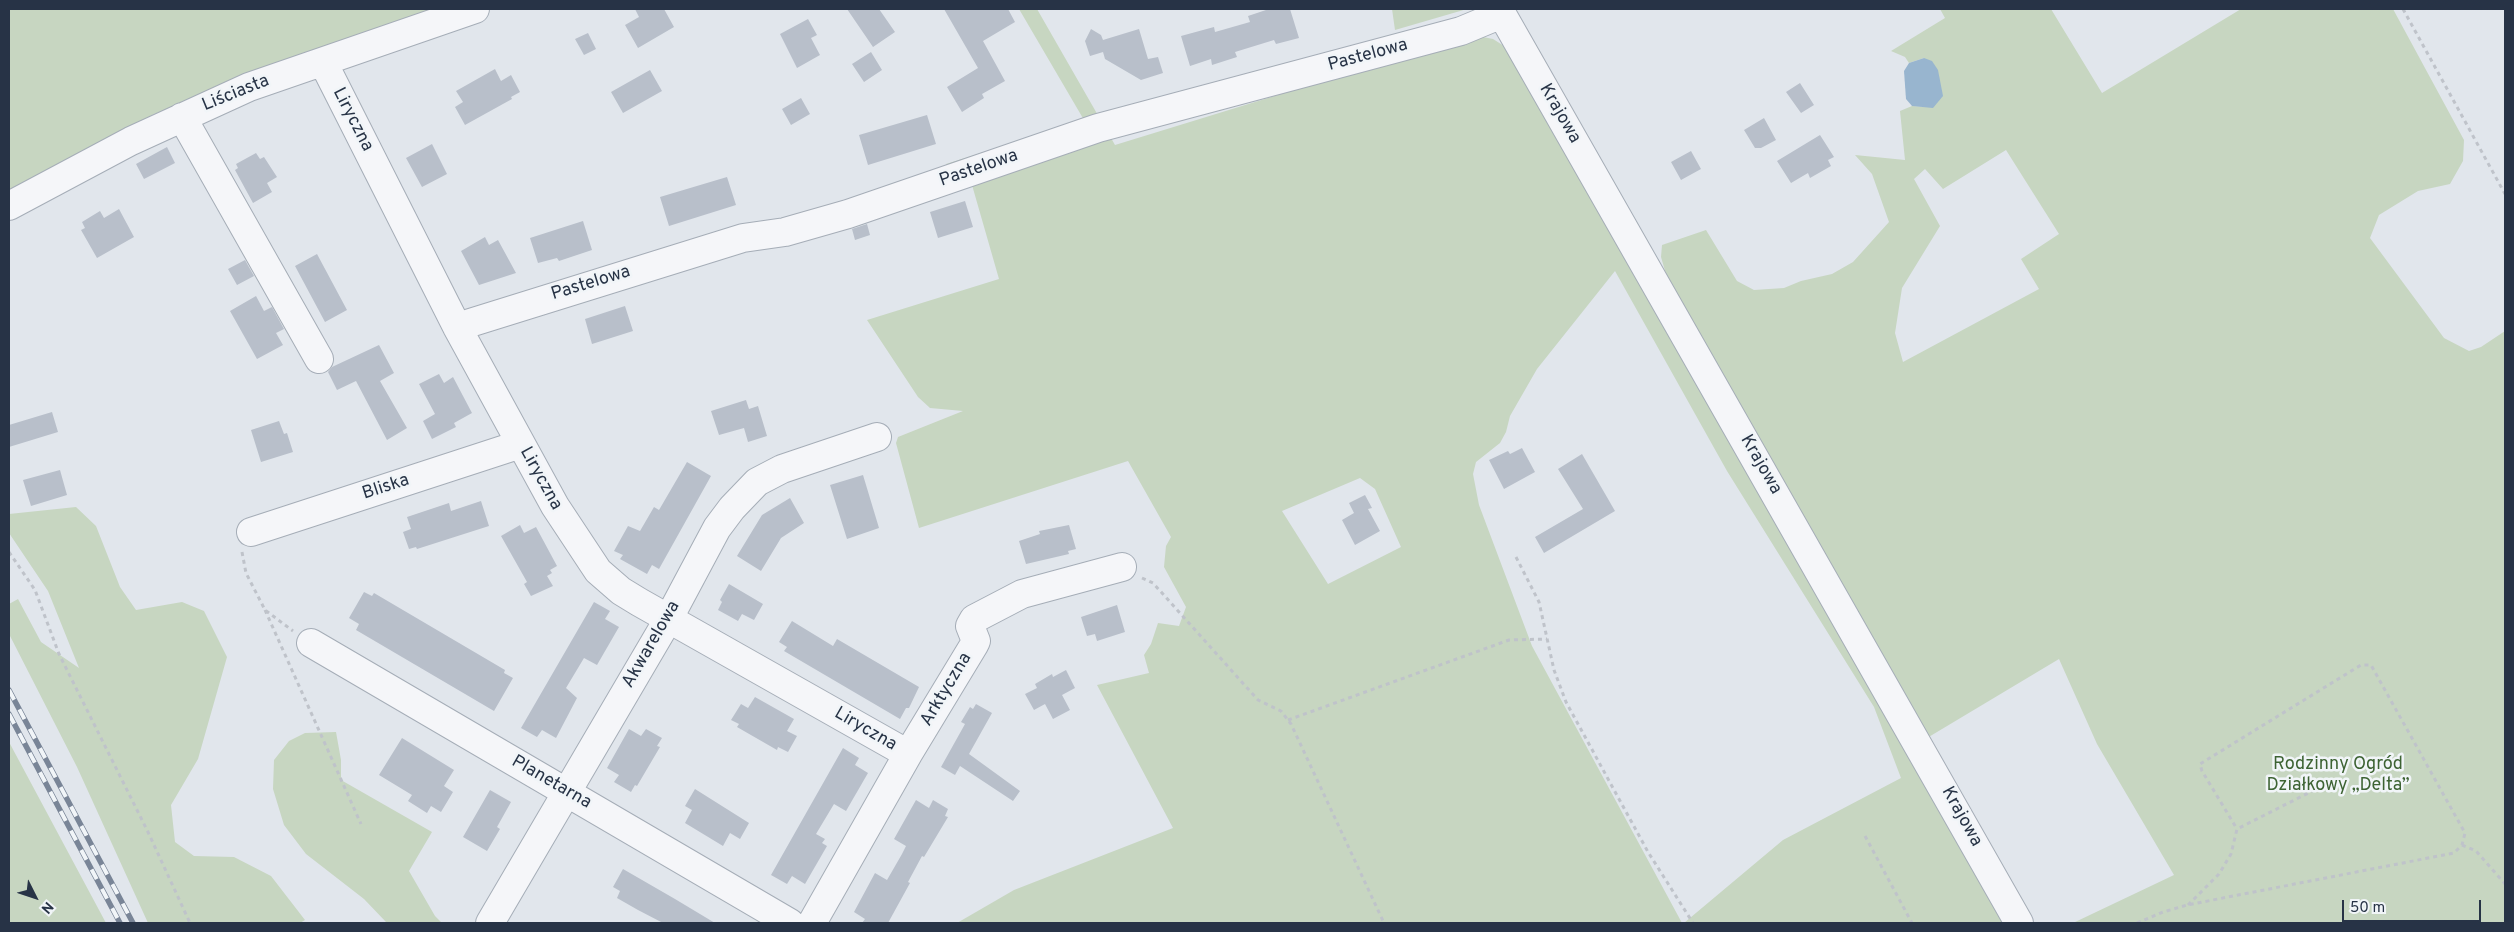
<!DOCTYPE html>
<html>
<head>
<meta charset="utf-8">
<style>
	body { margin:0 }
	#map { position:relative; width:2514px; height:932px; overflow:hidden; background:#e1e6ec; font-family:Overpass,sans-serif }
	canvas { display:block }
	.frame { position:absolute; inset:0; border:10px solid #273346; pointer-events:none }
	.north { position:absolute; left:10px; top:872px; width:50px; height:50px; -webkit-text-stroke:4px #f1f5f8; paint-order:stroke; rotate:131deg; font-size:14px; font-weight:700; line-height:20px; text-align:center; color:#273346 }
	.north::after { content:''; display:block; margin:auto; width:18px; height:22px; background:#273346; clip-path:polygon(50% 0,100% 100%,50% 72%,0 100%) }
	.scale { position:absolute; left:2342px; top:900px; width:139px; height:22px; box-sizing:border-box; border:2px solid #273346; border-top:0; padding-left:6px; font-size:15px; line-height:18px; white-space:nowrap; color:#273346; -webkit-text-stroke:4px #f1f5f8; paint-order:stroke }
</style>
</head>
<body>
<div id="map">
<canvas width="2514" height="932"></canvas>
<div class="frame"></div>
<div class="north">N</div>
<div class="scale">50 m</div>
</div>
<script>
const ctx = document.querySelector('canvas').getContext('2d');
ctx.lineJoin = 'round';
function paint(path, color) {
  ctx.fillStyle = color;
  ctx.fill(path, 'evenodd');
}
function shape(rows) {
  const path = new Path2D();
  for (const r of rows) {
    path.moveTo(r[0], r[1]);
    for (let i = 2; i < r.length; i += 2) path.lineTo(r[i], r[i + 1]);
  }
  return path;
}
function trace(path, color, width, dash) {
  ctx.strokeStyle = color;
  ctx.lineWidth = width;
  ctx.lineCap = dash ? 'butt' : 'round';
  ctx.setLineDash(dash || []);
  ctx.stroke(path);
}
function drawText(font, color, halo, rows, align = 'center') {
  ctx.font = font + ' Overpass,sans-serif';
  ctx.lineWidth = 5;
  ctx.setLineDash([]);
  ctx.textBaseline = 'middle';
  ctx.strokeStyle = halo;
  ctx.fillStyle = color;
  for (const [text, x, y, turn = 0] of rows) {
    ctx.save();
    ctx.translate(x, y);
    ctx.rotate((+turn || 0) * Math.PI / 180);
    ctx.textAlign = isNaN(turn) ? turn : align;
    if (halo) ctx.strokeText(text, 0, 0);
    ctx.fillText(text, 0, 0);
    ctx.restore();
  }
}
paint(shape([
	[9,9,457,9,154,114,9,200],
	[1019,9,1037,9,1115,145,1473,35,1493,39,1512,51,2017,923,1684,923,1783,840,1901,778,1874,707,1727,471,1615,271,1537,369,1510,416,1506,432,1500,443,1476,462,1473,474,1479,505,1532,646,1682,923,957,923,1014,890,1173,828,1097,685,1149,673,1144,655,1151,644,1158,623,1179,626,1186,607,1164,567,1166,546,1171,537,1128,461,919,528,896,443,898,437,963,411,930,408,918,397,867,320,999,279,972,185,952,192,946,164,1084,120],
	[1360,478,1375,489,1401,547,1328,584,1282,511],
	[1392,9,1467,9,1395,30],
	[1940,9,2051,9,2102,93,2241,9,2393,9,2464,140,2463,161,2450,184,2418,191,2379,215,2370,238,2444,338,2469,351,2481,347,2505,331,2505,923,2073,923,2174,875,2097,744,2059,659,1922,741,1677,312,1661,257,1662,245,1706,230,1737,281,1754,290,1784,288,1801,281,1832,274,1853,262,1889,222,1872,174,1855,155,1905,160,1900,111,1912,106,1933,107,1924,58,1909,63,1905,57,1891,51,1945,18],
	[2006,150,2059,234,2021,259,2039,289,1903,362,1895,333,1902,288,1940,226,1914,179,1925,169,1943,189],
	[76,507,96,526,120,587,136,610,182,602,204,611,227,657,198,759,171,805,175,842,194,856,234,857,271,876,305,920,300,923,148,923,77,767,9,634,9,604,18,599,41,642,79,668,48,591,9,533,9,514],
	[336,732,341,760,341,780,432,832,409,871,435,916,442,923,386,922,364,899,306,854,284,825,273,789,274,760,289,741,305,733],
	[9,742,106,923,9,923]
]), '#c7d6c1');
paint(shape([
	[1924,58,1932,61,1938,70,1943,96,1933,108,1912,106,1906,99,1904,71,1909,63]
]), '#98b5cf');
paint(shape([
	[635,9,664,9,674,27,638,48,625,25,639,17],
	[847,9,879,9,895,32,873,47],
	[944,9,1008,9,1015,22,983,41,1005,81,982,94,984,98,962,112,947,87,978,68],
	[1269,9,1290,9,1299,38,1276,44,1274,40,1235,52,1237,57,1212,65,1211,59,1190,66,1181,36,1214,27,1215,32,1250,22,1248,16],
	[808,19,817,35,811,38,820,55,797,68,780,34],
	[1091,29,1101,35,1103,40,1139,29,1148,59,1158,57,1163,73,1141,80,1105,59,1103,52,1090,56,1085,41],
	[588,33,596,49,584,55,575,39],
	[871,52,882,70,864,82,852,64],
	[495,69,501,81,511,75,520,92,511,97,512,99,465,125,455,107,463,102,456,91],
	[650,70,662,91,623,113,611,92],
	[1800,83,1814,105,1801,113,1786,92],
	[801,98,810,114,791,125,782,109],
	[927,115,936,144,868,165,859,135],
	[1764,118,1776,140,1761,148,1755,148,1744,130],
	[1820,135,1834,157,1828,160,1831,166,1810,178,1808,173,1791,183,1777,161],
	[432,144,447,174,422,187,406,158],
	[167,147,175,163,144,179,136,164],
	[1691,151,1701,169,1681,180,1671,162],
	[256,153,260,159,264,157,277,177,267,183,272,192,253,203,235,170,238,168,236,164],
	[727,177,736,205,669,226,660,197],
	[965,201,973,227,938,238,930,212],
	[119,209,134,237,97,258,81,230,85,228,82,222,100,211,104,218],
	[583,221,592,250,559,261,557,258,538,263,530,238],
	[867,224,870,235,855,240,852,229],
	[485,237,489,245,498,240,516,273,479,285,461,251],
	[317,254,347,310,325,322,295,266],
	[245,260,254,276,237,285,228,269],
	[256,296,264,311,272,307,284,329,276,333,283,345,257,359,230,311],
	[625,306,633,331,592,344,585,319],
	[379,345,394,373,380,381,407,428,387,440,356,381,337,390,328,372,332,367],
	[439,374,444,383,453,377,472,413,454,423,456,427,432,439,423,421,435,414,419,384],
	[746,400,749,409,758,406,767,436,748,442,744,428,719,435,711,411],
	[52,412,58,432,9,447,9,425],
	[279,421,284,434,287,433,293,452,261,462,251,430],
	[1522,448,1535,472,1504,489,1489,460,1508,451,1510,454],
	[1582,454,1615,511,1544,553,1535,537,1583,509,1558,469],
	[687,462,711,476,659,569,652,565,647,574,620,559,623,555,614,551,628,526,640,531,654,507,659,510],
	[60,470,67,495,31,506,23,480],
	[863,475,879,528,847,539,830,485],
	[1365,495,1372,508,1368,509,1380,531,1355,545,1342,520,1354,513,1349,503],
	[790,498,804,523,781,538,761,571,737,556,762,515],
	[481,501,489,526,417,549,416,547,409,549,403,532,411,529,407,517,449,503,451,511],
	[520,525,524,533,536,527,557,566,550,570,552,573,547,576,553,586,531,596,524,584,527,582,501,536],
	[1069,525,1076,549,1068,551,1069,554,1026,564,1019,541,1040,534,1039,531],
	[729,584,763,604,754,620,742,614,738,621,718,610,722,602,720,600],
	[364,592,372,596,374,593,505,670,504,673,513,678,494,711,356,630,359,624,349,618],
	[594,602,610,611,605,619,619,627,597,665,584,658,566,688,577,698,556,738,542,730,537,737,521,728],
	[1117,605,1125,632,1097,641,1095,634,1087,636,1081,617],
	[792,621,833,646,837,639,919,687,909,708,906,708,900,719,784,651,787,647,779,642],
	[1066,670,1075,688,1062,695,1070,710,1053,719,1045,704,1034,710,1025,694,1037,688,1035,684,1052,674,1053,677],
	[755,697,794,719,787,731,797,736,788,752,778,747,777,750,737,727,739,724,731,720,741,704,748,708],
	[976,704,992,713,969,754,1020,791,1013,801,960,766,955,775,941,767,965,724,961,722,970,707,973,709],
	[629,729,641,736,646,729,662,738,657,746,660,747,637,786,635,785,631,792,614,782,619,775,607,768],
	[402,738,454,770,444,786,453,792,441,812,431,806,427,813,408,801,412,795,379,775],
	[843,748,859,758,855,765,868,773,846,811,834,804,816,834,825,839,822,843,827,846,805,884,792,876,787,884,771,875],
	[695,789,749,823,740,839,730,833,723,846,685,823,692,810,685,806],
	[490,790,511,802,497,827,500,829,487,851,463,837],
	[916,800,929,808,933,800,948,809,945,816,948,817,924,857,922,856,908,882,910,883,888,923,862,923,865,919,854,912,875,873,887,880,902,854,906,846,894,839],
	[623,869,675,899,715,923,663,923,638,910,617,898,620,891,613,887]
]), '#b8bfca');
const minor = shape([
	[1499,9,2019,923],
	[323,62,457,327,555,506,598,571,621,591,639,602,908,754],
	[182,117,319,359],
	[9,206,131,141,249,87,475,9],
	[457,327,743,238,785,232,848,214,1098,128,1461,31,1502,14],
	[251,532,521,444],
	[311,643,790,923],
	[490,923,669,618,717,528,732,508,757,482,782,469,877,437],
	[812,923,908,754,974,645,976,641,970,626,974,619,1022,594,1122,567]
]);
trace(minor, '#a5adb7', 30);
trace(shape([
	[2403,9,2505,194],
	[9,552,35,590,59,654,148,832,190,923],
	[242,552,246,573,265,610,293,631],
	[1516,557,1539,602,1554,670,1566,702,1648,852,1693,923],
	[1142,578,1153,583,1258,700,1281,711,1291,724,1384,923],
	[265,610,361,824],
	[1288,720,1509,640,1547,639],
	[1865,836,1912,923],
	[2462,845,2476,851,2505,884],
	[2188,905,2219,874,2231,854,2237,829,2334,780],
	[2137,923,2163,912,2187,905,2454,853,2462,845,2465,833,2371,665,2361,665,2200,764,2202,771,2237,829]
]), '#bfc3ca', 3, [4, 4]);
trace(minor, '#f5f6f9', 28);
const rail = shape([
	[9,690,133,923],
	[9,714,120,923]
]);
trace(rail, '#798597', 5.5);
trace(rail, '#f1f5f8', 4, [11]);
drawText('18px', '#273346', '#f1f5f8', [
	["Pastelowa",1368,56,-15],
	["Liściasta",236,94,-22],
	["Krajowa",1559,114,60],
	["Liryczna",352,120,63],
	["Pastelowa",979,169,-19],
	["Pastelowa",591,284,-17],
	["Krajowa",1760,465,60],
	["Liryczna",540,479,61],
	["Bliska",386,488,-18],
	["Akwarelowa",652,645,-60],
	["Arktyczna",947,690,-59],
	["Liryczna",865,730,30],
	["Planetarna",551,783,30],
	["Krajowa",1961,817,61]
]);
drawText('18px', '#3d6333', '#f1f5f8', [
	["Rodzinny Ogród",2338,765],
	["Działkowy „Delta”",2338,786]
]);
</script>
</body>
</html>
